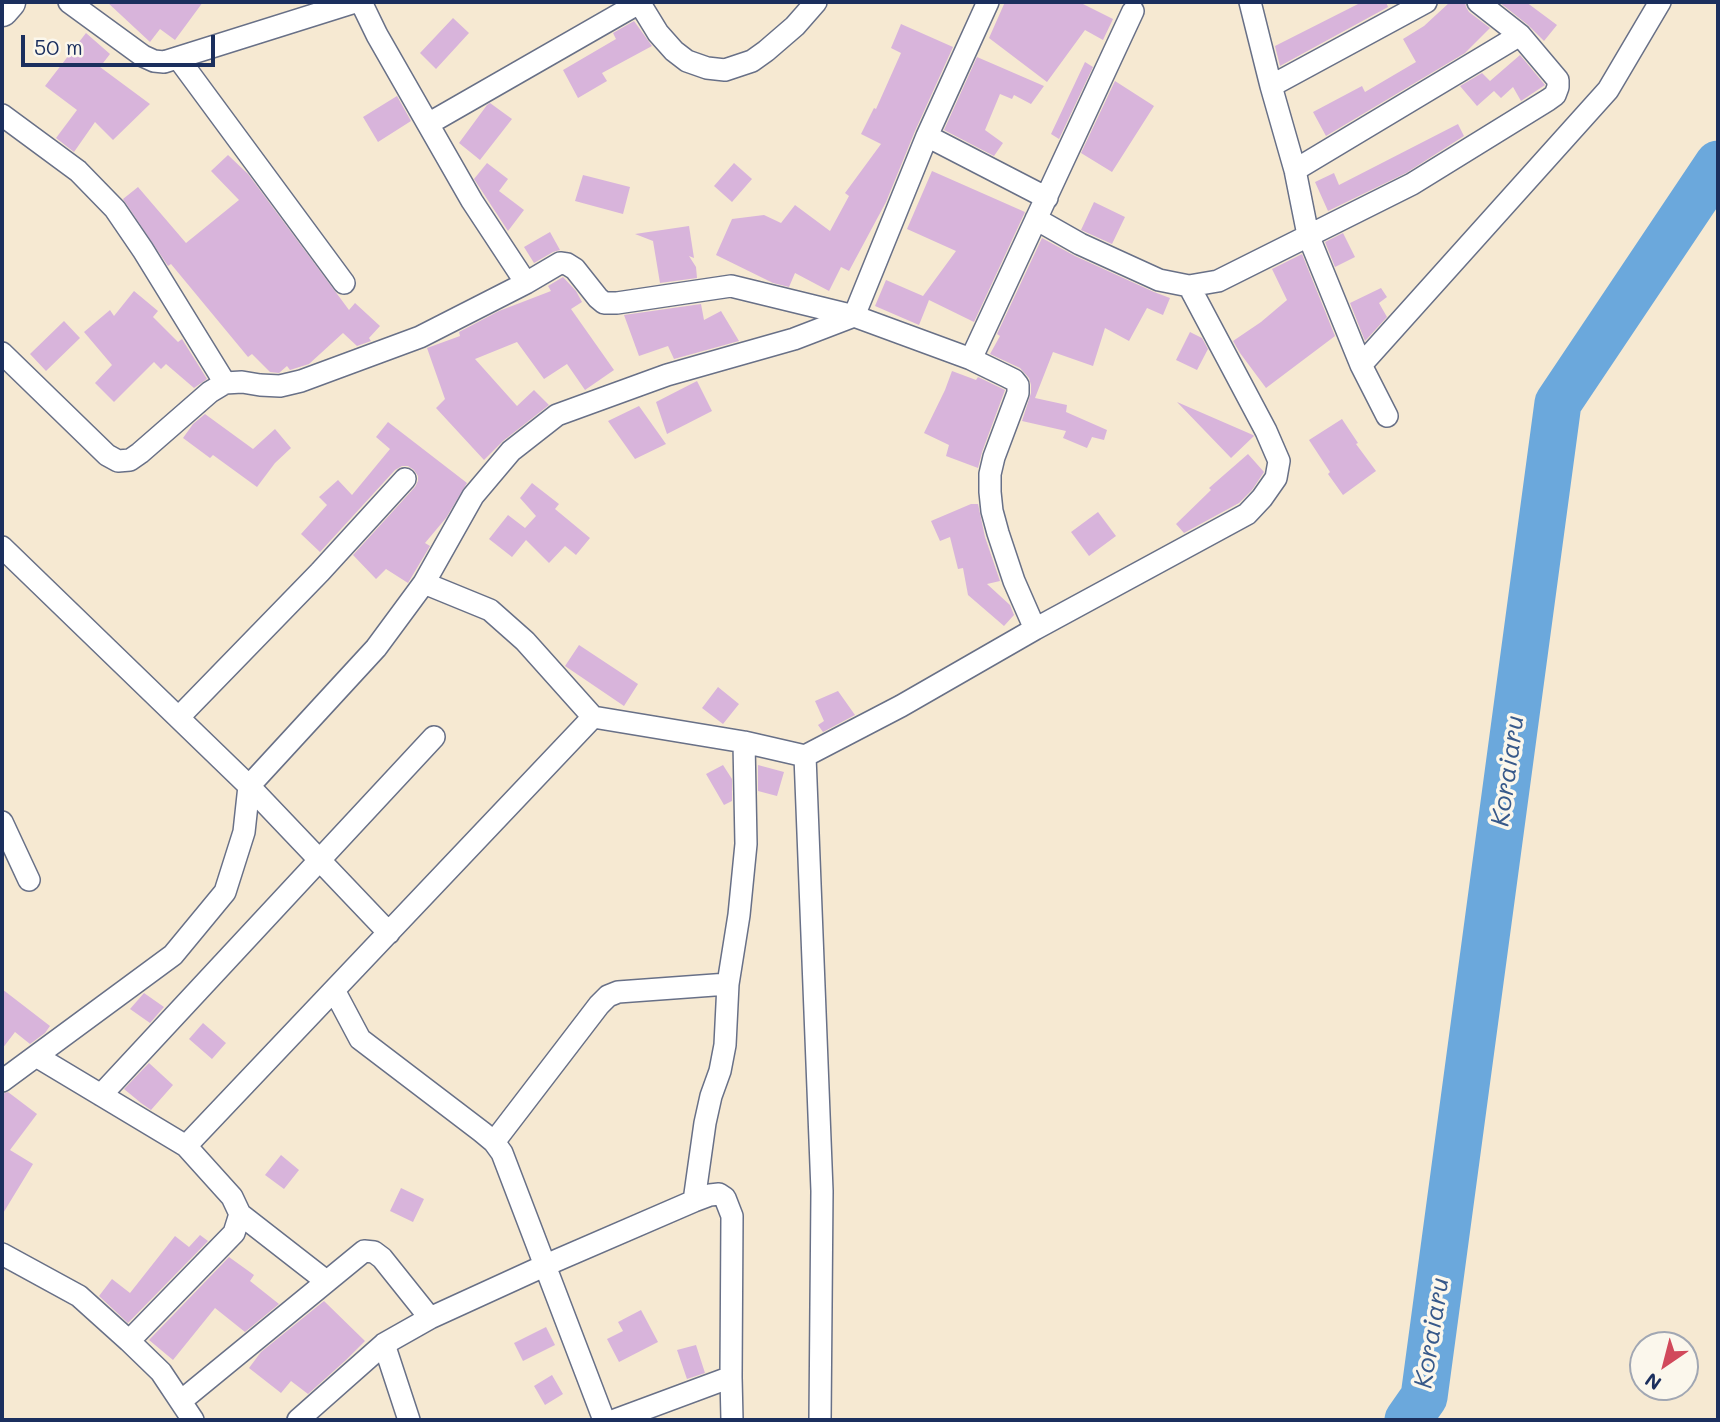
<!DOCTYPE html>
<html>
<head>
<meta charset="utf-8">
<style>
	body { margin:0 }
	#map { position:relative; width:1720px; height:1422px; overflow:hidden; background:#f6e9d2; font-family:Mali,sans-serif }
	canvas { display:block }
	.frame { position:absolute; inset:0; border:4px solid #1b2f5e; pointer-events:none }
	.north { position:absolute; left:1629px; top:1331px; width:70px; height:70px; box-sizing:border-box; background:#fbf7ec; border:2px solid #a1a7b3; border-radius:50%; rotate:215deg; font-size:19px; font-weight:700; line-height:28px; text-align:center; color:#1b2f5e }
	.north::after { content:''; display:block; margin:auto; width:24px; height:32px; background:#d1495b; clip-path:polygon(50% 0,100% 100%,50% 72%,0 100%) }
	.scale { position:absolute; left:21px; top:35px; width:194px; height:32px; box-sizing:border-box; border:4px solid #1b2f5e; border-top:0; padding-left:9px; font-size:21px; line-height:24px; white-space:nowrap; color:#1b2f5e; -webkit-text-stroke:5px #fbf7ec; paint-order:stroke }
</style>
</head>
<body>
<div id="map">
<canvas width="1720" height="1422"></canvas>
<div class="frame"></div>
<div class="north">N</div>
<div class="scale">50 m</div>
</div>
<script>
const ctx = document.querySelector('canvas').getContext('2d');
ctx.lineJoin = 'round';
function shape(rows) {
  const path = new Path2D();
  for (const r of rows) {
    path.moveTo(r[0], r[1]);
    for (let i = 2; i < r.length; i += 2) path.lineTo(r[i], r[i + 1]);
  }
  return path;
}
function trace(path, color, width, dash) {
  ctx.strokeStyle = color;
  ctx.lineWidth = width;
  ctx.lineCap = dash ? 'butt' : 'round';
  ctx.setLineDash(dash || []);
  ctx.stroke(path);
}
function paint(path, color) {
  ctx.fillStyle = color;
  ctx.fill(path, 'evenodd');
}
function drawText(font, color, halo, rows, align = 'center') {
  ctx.font = font + ' Mali,sans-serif';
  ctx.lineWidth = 7;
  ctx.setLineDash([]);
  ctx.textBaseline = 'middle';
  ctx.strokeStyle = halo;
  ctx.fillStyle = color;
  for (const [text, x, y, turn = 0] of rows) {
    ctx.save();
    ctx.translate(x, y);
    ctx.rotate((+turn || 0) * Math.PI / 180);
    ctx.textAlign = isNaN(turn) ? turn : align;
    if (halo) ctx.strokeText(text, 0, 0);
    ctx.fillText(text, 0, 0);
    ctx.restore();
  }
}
trace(shape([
	[1408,1420,1424,1397,1558,403,1718,164]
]), '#6ba8dc', 47);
paint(shape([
	[107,2,203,2,175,40,160,29,150,42],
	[1005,2,1079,2,1113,19,1103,40,1085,30,1047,82,989,38],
	[1362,2,1386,2,1388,7,1280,66,1275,46],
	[1450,2,1465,2,1466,7,1469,12,1490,28,1465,53,1326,136,1313,112,1362,86,1365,92,1416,62,1403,39,1424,26],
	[1499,2,1526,2,1557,25,1544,41,1528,25],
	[453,18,469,33,436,69,420,53],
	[634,21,652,46,602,73,607,81,578,98,563,70,616,39,613,33],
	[901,24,953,47,915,131,886,202,849,271,841,267,829,291,795,273,789,287,773,283,716,255,732,219,764,215,781,223,795,205,830,231,849,196,845,193,881,144,861,134,874,108,876,109,901,53,891,48],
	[86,33,110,54,100,67,150,104,113,140,95,122,74,152,56,138,77,110,45,86],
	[1520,55,1545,85,1521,101,1513,87,1501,98,1494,91,1477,106,1460,86,1482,73,1490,81],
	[977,57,1044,86,1031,104,1014,95,1012,99,1000,94,985,130,1003,143,994,156,944,130],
	[1085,62,1093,67,1059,139,1051,134],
	[1115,81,1154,106,1112,172,1081,153],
	[397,96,411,121,378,142,363,117],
	[490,103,512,119,480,160,459,143,487,105],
	[1458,124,1464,136,1406,173,1328,211,1315,182,1334,173,1339,185],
	[228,155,248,174,349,310,355,303,380,326,369,338,371,341,357,346,343,333,309,364,290,370,287,366,279,373,270,372,252,354,248,357,171,264,168,266,123,199,138,187,186,243,239,200,211,171],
	[487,163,508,179,499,191,524,210,508,231,474,179],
	[734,163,752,179,732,202,714,186],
	[932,171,1025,212,974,322,929,300,919,325,875,306,886,280,923,296,956,251,907,229],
	[583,175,630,187,623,214,575,201],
	[1094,202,1125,217,1112,244,1081,230],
	[689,226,694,258,689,256,696,267,697,278,660,283,653,241,635,234],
	[550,232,560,250,553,252,534,263,524,247],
	[1343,233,1355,257,1335,267,1325,242],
	[1042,238,1075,256,1154,292,1170,298,1163,315,1147,308,1129,341,1105,328,1093,366,1053,352,1035,398,1067,405,1066,412,1107,430,1104,440,1092,437,1087,448,1063,438,1066,431,1022,421,1031,393,1031,385,1029,378,1020,368,990,354,1000,336,997,334],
	[1302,254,1335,336,1266,388,1240,353,1233,341,1261,322,1287,300,1272,269],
	[563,277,576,291,582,302,571,309,614,370,585,390,567,364,544,379,517,342,475,359,517,406,534,390,549,405,503,441,484,460,436,408,445,399,427,348,460,336,459,332,499,311,551,291,548,286],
	[1381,288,1387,297,1379,303,1387,317,1365,341,1350,303],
	[134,291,158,311,153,317,178,342,182,339,207,379,194,388,166,364,161,369,154,362,114,402,95,383,112,365,84,332,110,310,114,316],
	[701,304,704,320,721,311,739,341,674,359,668,346,639,356,624,315],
	[64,321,80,338,46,371,30,354],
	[1190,332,1202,338,1208,349,1197,370,1176,360],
	[952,371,976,380,978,377,1005,390,982,452,978,468,946,456,949,445,924,433,945,390],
	[697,381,712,411,667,434,656,402],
	[1177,402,1253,435,1254,436,1231,458],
	[639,406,666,444,635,459,608,421],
	[205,414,253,449,275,429,291,448,275,463,257,487,213,455,210,458,183,438,193,424],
	[1342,419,1358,443,1356,444,1376,471,1343,495,1328,474,1330,472,1309,440],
	[388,422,467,483,446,518,425,543,430,546,408,583,386,569,376,579,353,555,415,487,418,481,418,476,414,470,408,466,402,466,395,470,320,552,301,534,327,505,319,497,338,480,352,495,390,449,376,437],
	[1248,454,1264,472,1252,490,1239,503,1184,533,1176,524,1211,490,1209,488],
	[532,483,559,504,555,509,590,538,576,555,565,546,549,563,526,540,512,557,489,539,508,515,525,528,536,516,520,498],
	[971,504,978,504,985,537,1000,581,987,584,1010,605,1014,615,1004,626,968,595,963,568,958,569,950,537,940,541,931,521],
	[1098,512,1116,536,1089,556,1071,532],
	[579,645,638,684,624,706,565,666],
	[718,687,739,704,723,724,702,708],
	[838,691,855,715,823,732,818,725,824,721,815,701],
	[723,765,732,779,732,801,724,805,706,774],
	[758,765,784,772,777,796,758,791],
	[2,989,50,1026,45,1033,30,1044,15,1032,2,1049],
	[144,993,164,1007,150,1023,130,1009],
	[203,1023,226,1043,212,1059,189,1039],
	[149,1063,173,1085,151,1110,141,1103,124,1089],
	[8,1092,37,1114,10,1150,33,1164,2,1215,2,1094],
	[281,1155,299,1170,284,1189,265,1175],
	[401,1188,424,1199,413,1222,390,1211],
	[200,1235,208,1241,128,1323,99,1296,112,1279,130,1293,175,1236,189,1247],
	[229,1257,254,1275,250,1281,279,1304,245,1332,215,1308,173,1360,149,1340],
	[324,1301,365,1341,346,1360,308,1394,291,1381,281,1393,249,1368,261,1352],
	[641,1310,658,1342,619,1362,607,1339,623,1331,618,1322],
	[546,1327,555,1345,523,1361,514,1343],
	[696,1345,705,1373,687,1379,677,1350],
	[552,1375,563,1394,545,1405,534,1386]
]), '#d8b4db');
const street = shape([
	[69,2,143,56,154,61,164,62,355,2],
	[361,2,377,35,472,201,526,283],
	[639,2,658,33,674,51,687,61,707,68,725,70,752,61,766,51,795,26,816,2],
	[1250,2,1271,86,1295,170,1308,235,1361,365,1387,416],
	[178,58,344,283],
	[1271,86,1426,2],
	[2,115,78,171,115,209,143,250,225,383],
	[428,124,639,3],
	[927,136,1047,198],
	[1295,170,1520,35],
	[1036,219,1080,244,1159,280,1189,286,1218,281,1412,184,1548,100,1555,95,1558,87,1558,80,1520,35,1478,2],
	[2,353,107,455,118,461,130,460,140,453,210,392,225,383,242,382,260,385,280,386,301,381,420,337,526,283,560,263,567,264,575,269,598,298,604,303,617,303,731,286,854,316,971,359,1133,11],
	[971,359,1006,376,1014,380,1018,385,1018,393,994,457,990,474,990,492,992,511,998,533,1014,581,1035,629],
	[1361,365,1608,90,1660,2],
	[2,547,249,786,376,648,424,583,473,496,511,451,557,415,667,375,794,339,854,316,927,136,988,2],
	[424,583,490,610,525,641,593,717],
	[179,717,320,572,405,479],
	[249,786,389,933],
	[2,822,29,880],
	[334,990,360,1039,482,1132,494,1142,502,1153,604,1420],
	[36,1056,186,1146,232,1197,240,1214,234,1233,129,1341],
	[2,1081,173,955,225,892,244,832,249,786],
	[101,1095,434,737],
	[494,1142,599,1005,608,996,618,992,728,984],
	[186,1146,593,717,744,742,805,756],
	[694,1201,705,1123,711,1096,720,1071,725,1045,728,984,739,915,746,844,744,742],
	[240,1214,326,1281],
	[2,1254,79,1296,129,1341,161,1372,193,1420],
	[384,1344,409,1420],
	[181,1401,364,1251,374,1252,382,1258,430,1318],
	[298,1420,384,1344,430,1318,546,1265,694,1201,710,1195,719,1194,725,1198,732,1216,731,1377,732,1420],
	[615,1420,731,1377],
	[820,1420,822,1191,805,756,901,706,1035,629,1247,514,1262,498,1276,478,1279,461,1266,431,1189,286]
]);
const secondary = shape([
	[2,10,9,2]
]);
trace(street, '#687087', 24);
trace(secondary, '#687087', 35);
trace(street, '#fff', 21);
trace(secondary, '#fff', 32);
drawText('italic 26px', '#37598a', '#fbf7ec', [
	["Koraiaru",1508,771,-82],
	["Koraiaru",1432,1333,-81]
]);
</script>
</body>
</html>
